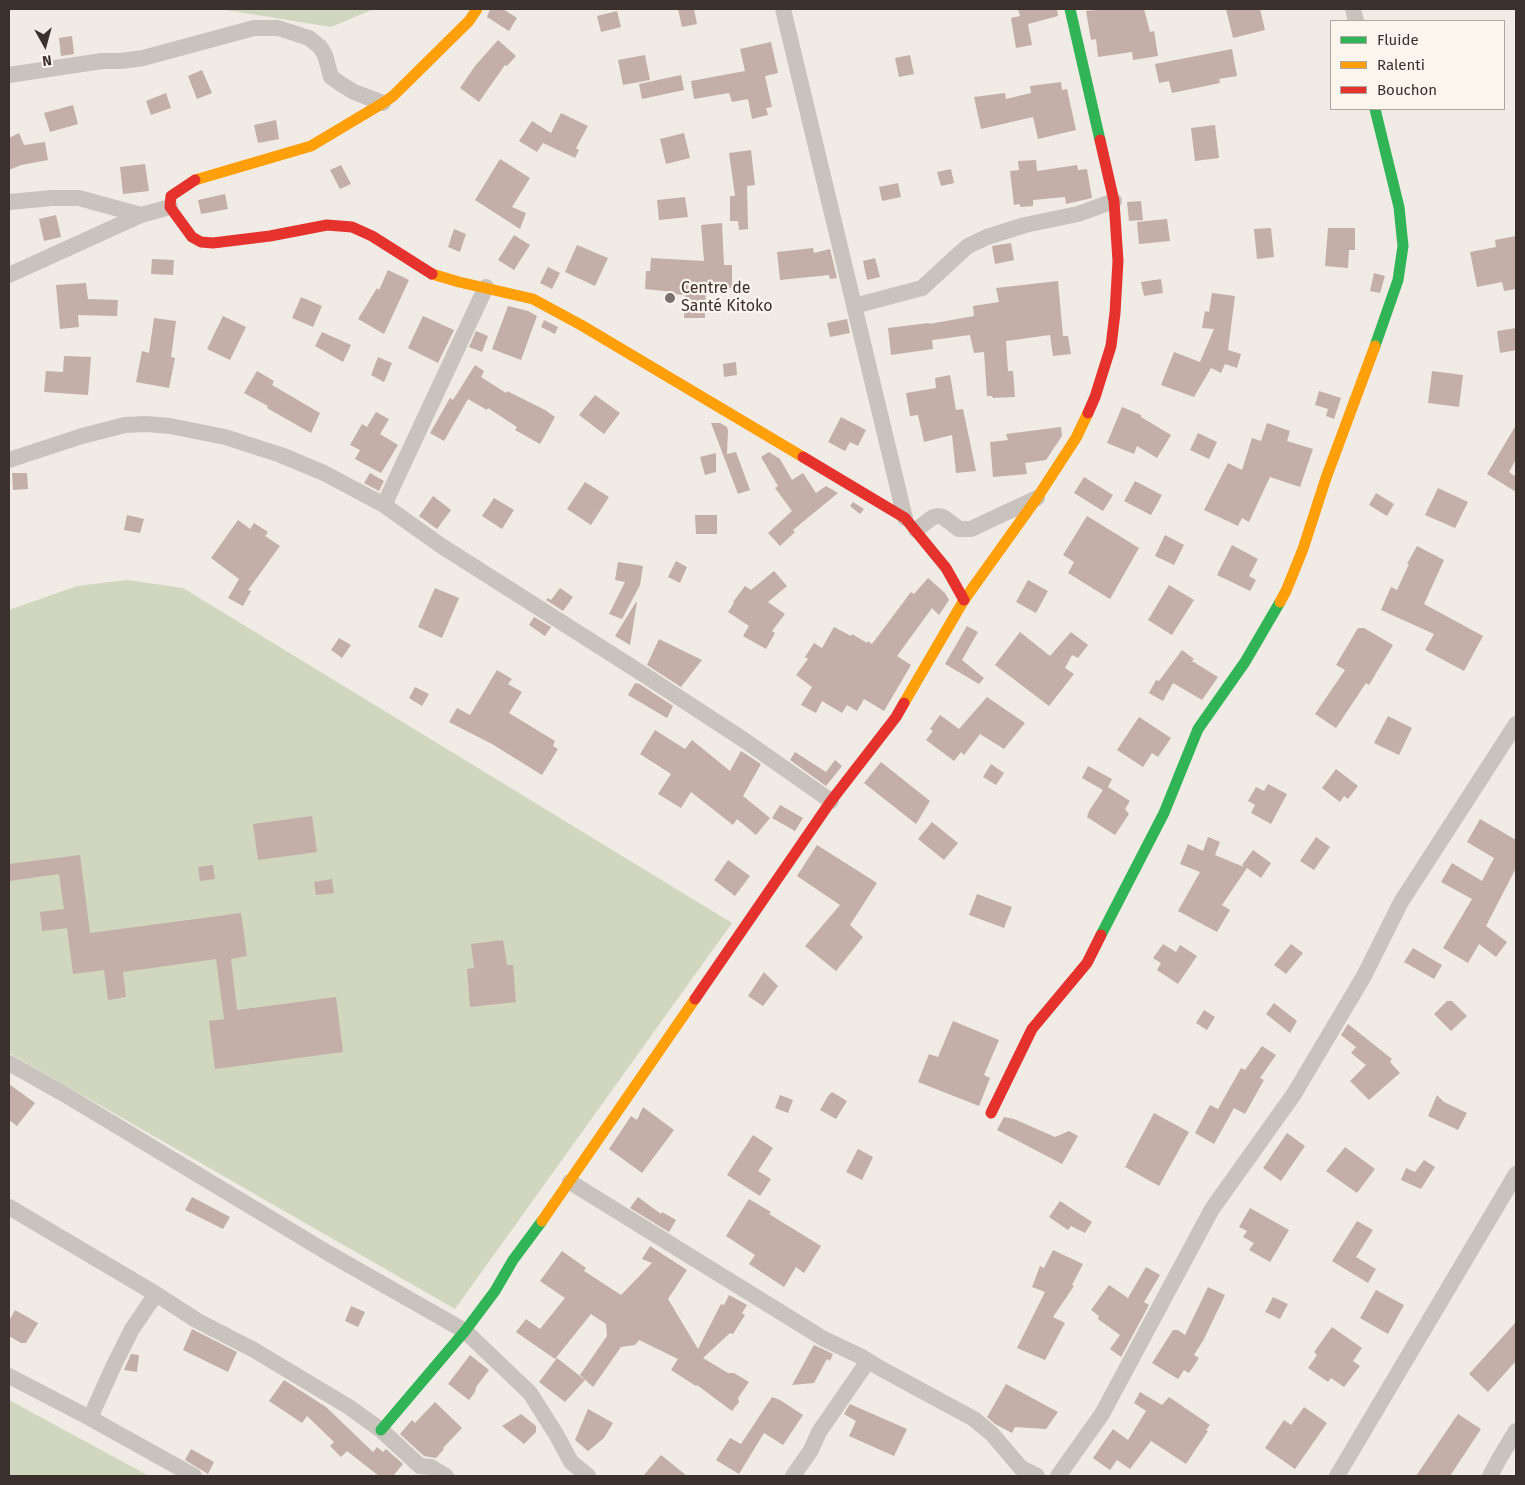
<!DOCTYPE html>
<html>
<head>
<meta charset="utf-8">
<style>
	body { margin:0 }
	#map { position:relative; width:1525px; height:1485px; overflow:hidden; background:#f0ebe5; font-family:"Fira Sans",sans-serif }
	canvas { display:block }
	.frame { position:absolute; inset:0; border:10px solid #3b302b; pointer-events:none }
	.legend { position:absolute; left:1330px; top:20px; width:175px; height:90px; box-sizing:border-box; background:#fbf5ee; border:1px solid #aea6a0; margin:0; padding:6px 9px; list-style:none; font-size:15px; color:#3b302b }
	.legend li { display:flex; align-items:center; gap:10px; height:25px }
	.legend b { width:25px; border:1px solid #aea6a0 }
	.north { position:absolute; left:20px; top:20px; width:50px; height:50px; -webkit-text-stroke:4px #fbf5ee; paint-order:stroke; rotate:173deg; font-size:14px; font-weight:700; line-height:20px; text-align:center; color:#3b302b }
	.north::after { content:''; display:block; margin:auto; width:18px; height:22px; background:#3b302b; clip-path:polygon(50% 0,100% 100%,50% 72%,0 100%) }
</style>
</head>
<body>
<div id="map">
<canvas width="1525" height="1485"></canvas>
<div class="frame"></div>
<ul class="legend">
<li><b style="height:6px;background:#30b455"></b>Fluide</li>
<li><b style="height:6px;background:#ff9f0a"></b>Ralenti</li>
<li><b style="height:6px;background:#e5322d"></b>Bouchon</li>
</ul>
<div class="north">N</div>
</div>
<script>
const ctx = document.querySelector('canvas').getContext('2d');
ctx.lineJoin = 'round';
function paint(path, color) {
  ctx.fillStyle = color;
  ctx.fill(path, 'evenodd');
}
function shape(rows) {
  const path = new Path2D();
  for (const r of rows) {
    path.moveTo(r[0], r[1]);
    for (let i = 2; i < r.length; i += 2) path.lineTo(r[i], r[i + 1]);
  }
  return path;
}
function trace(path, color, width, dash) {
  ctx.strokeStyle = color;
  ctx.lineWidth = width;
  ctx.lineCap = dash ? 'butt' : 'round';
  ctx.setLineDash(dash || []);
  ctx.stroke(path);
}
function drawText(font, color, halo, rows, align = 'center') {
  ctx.font = font + ' "Fira Sans",sans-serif';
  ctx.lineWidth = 4.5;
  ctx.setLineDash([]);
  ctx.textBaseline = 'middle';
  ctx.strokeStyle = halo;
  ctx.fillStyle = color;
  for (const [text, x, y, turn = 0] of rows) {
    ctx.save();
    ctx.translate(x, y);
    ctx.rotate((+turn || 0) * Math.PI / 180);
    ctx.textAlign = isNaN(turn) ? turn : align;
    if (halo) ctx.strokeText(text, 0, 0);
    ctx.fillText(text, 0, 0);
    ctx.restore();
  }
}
paint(shape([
	[220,9,374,9,331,27],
	[127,580,183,588,732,923,455,1309,9,1053,9,610,77,586],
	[9,1400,149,1476,9,1476]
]), '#d1d6bf');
paint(shape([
	[490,9,503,9,517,18,509,31,487,17],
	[678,9,694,9,697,24,682,27],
	[1018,9,1057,9,1058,16,1028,24,1032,45,1016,48,1011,18,1020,16],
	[1106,9,1144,9,1150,32,1154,31,1158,56,1133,60,1132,52,1098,57,1096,39,1091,40,1086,11],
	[1226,9,1260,9,1265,30,1233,38],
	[617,11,621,27,601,32,597,16],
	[72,36,74,54,61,56,59,38],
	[498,40,516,56,507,66,505,65,479,102,460,88,475,66],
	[771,42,778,73,765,76,772,107,766,108,768,115,752,119,748,99,732,102,729,93,694,99,691,81,745,71,740,49],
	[1232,49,1237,76,1219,79,1220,83,1172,93,1169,81,1159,83,1155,64],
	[645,55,650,80,623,85,618,60],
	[910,55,914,74,899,77,895,58],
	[202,70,212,93,197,99,188,76],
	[681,75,684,90,642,99,639,84],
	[1061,82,1062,90,1067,89,1076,130,1038,139,1033,117,981,129,974,97,1005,93,1006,99,1031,93,1030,86],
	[166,93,171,108,151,115,146,101],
	[73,105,78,124,50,132,44,113],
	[561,113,588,126,576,148,579,150,575,158,543,143,537,152,519,141,532,121,551,133],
	[276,120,279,139,258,143,254,125],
	[1215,125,1219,158,1195,161,1191,128],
	[19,133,24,145,45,142,48,160,21,165,9,170,9,138],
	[684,133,690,158,666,164,660,139],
	[751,150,755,185,747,186,748,229,739,230,738,221,730,221,730,196,735,196,729,153],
	[500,159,530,178,512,207,526,213,520,229,475,200],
	[1036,160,1037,171,1077,165,1078,170,1087,169,1092,198,1066,204,1065,197,1033,200,1033,206,1020,207,1020,204,1014,205,1010,171,1019,170,1018,161],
	[145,164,149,191,123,194,120,167],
	[341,165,351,184,340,189,330,170],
	[951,169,954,183,941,186,937,172],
	[898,183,901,197,882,201,879,187],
	[225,194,228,209,201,214,198,200],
	[685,197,688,217,659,220,657,200],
	[1141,201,1143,220,1129,221,1127,202],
	[56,215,61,237,44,241,39,219],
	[1167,219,1170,241,1139,244,1137,222],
	[722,223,724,265,732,265,732,288,706,287,705,318,684,318,685,295,673,294,673,292,645,289,646,271,650,271,651,258,704,261,701,225],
	[1271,228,1274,257,1257,259,1254,229],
	[1328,228,1355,228,1355,250,1349,250,1348,268,1325,266],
	[454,229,466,234,460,252,448,247],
	[514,235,530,245,514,270,498,260],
	[1516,236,1516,289,1504,291,1502,282,1477,287,1470,252,1496,247,1495,240],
	[1011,243,1014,260,995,264,992,246],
	[577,245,608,258,595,286,565,272],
	[813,248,814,253,830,249,837,278,830,279,829,275,780,280,777,252],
	[875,258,880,277,867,280,863,261],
	[152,259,174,260,173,275,151,274],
	[548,267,560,273,552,289,540,283],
	[388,270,409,280,384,334,358,319,377,288,379,290],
	[1374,273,1385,276,1380,293,1370,291],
	[1161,279,1163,293,1144,296,1141,282],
	[1058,281,1063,336,1068,336,1071,354,1053,356,1050,335,1006,341,1008,371,1013,371,1015,397,993,398,992,396,987,396,984,352,974,353,970,335,932,340,933,349,891,355,888,328,929,323,929,324,974,316,973,306,999,302,996,288],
	[86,283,88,299,118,300,117,316,78,315,79,327,60,329,56,285],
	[1212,293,1235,296,1228,350,1241,354,1237,368,1225,364,1221,373,1211,368,1194,397,1161,385,1174,352,1200,362,1214,329,1202,328,1205,311,1209,312],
	[301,297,322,306,313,327,292,318],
	[508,306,528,311,537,316,521,360,492,349],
	[223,316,246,327,230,360,207,349],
	[423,316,454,330,438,363,408,348],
	[154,318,176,321,171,357,175,358,169,388,136,382,142,351,149,353],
	[847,319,850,333,830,337,827,323],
	[544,320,558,327,555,334,541,327],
	[1516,328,1516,350,1500,353,1497,331],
	[476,331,488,336,482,352,469,347],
	[322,332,351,345,343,362,315,346],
	[64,356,91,357,88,395,44,392,46,371,63,372],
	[378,357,392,363,384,382,371,375],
	[736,362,737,375,724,377,723,364],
	[475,365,484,371,481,377,506,393,507,391,545,410,555,417,540,444,515,430,517,427,488,408,487,410,468,399,444,441,430,433,450,398,453,400],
	[257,371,274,381,272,385,320,413,311,433,267,408,268,406,244,393],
	[1432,371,1463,375,1459,407,1428,403],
	[950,375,956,410,963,409,976,471,956,473,952,435,924,442,918,415,910,416,906,393,936,388,935,378],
	[1319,391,1341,398,1334,419,1326,416,1328,409,1315,405],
	[595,395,620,413,604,434,579,415],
	[1122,407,1141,415,1141,417,1171,435,1157,458,1137,446,1134,454,1107,443],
	[376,412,389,419,380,434,398,445,381,473,355,459,360,450,350,445,362,424,367,427],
	[841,417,866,430,858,446,850,442,845,451,828,442],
	[711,423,720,423,727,427,728,431,727,454,736,452,750,490,738,494],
	[1267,423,1290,431,1287,441,1313,449,1300,487,1270,477,1249,522,1242,518,1238,526,1204,510,1228,463,1242,470,1252,438,1261,441],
	[1516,425,1516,459,1509,472,1516,477,1516,492,1487,474],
	[1061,427,1062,436,1046,460,1025,463,1027,474,993,477,990,442,1008,440,1006,434],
	[1198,433,1217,442,1209,459,1190,450],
	[769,452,780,459,792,480,803,473,816,493,826,486,838,493,793,530,795,532,780,546,768,533,792,511,775,488,778,486,761,457],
	[716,453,716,472,705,475,700,457],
	[12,473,27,473,28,489,13,490],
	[370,473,384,481,379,491,364,483],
	[1084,477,1113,495,1103,511,1074,493],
	[1135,481,1162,495,1151,515,1124,501],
	[585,482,609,497,591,525,567,509],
	[1438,488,1468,502,1455,528,1425,515],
	[1376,493,1394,504,1387,516,1369,505],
	[433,496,451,510,437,529,419,516],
	[494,498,514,510,502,529,482,516],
	[853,502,864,509,860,514,850,506],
	[127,515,144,519,140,533,124,530],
	[695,515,717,515,717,534,696,534],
	[1087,516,1139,548,1110,599,1068,573,1074,562,1063,555],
	[238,520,250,529,254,523,268,532,265,536,280,546,248,590,251,591,243,606,228,598,239,579,211,558],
	[1165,535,1184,545,1174,565,1155,556],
	[1232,545,1258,559,1249,576,1256,580,1250,591,1217,575],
	[1417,546,1444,560,1424,604,1483,636,1464,671,1425,650,1434,634,1381,610,1391,587,1397,590,1409,564,1407,564],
	[676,561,687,567,680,583,668,577],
	[618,562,643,566,640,585,622,619,609,614,625,582,615,580],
	[774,571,787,586,768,602,785,614,772,631,775,633,766,649,743,636,749,626,728,612,734,603,733,602,745,586,751,590],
	[928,578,945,593,949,600,939,615,932,608,897,656,911,665,884,711,864,699,857,711,847,705,842,713,822,701,816,713,801,705,812,687,796,675,808,659,805,657,814,643,822,648,834,627,851,636,852,634,867,643,868,641,872,644,911,592,914,594],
	[1028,580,1048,591,1036,613,1016,602],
	[1169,585,1194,600,1172,635,1148,620],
	[435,588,459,598,442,638,418,627],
	[560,588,573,597,563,611,546,600,548,598,551,600],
	[636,602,637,602,630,645,615,636],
	[534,617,551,627,545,636,529,625],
	[967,626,978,632,962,660,984,678,979,684,945,664],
	[1358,628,1364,628,1393,645,1369,685,1366,683,1336,728,1315,714,1345,670,1336,665],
	[1020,632,1050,656,1071,632,1088,645,1078,658,1072,655,1065,668,1074,674,1049,706,995,665],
	[339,638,351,645,342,658,331,650],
	[659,639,702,660,681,687,647,665],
	[1182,650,1194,659,1192,661,1218,677,1202,700,1173,683,1163,701,1149,693,1156,680,1159,681],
	[497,670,512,679,508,684,522,692,509,713,555,741,553,746,558,749,542,775,492,744,449,722,457,708,470,715],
	[635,683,637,684,638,683,673,706,667,718,628,695],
	[415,687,429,694,422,706,409,698],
	[987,697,1025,723,1004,749,980,734,964,755,961,752,954,761,926,740,933,731,930,729,940,715,959,729],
	[1388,716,1412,728,1399,755,1374,743],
	[1139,717,1171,738,1158,757,1152,753,1143,767,1117,750],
	[655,730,685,749,692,740,730,771,741,751,761,764,743,796,770,818,756,835,737,819,733,825,691,792,681,808,658,794,671,774,640,754],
	[795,752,826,772,835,760,842,766,826,786,790,760],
	[881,762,930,801,916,824,864,783],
	[991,764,1004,773,996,785,983,777],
	[1088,766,1112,779,1108,787,1130,801,1125,809,1129,814,1115,835,1087,817,1089,811,1103,790,1082,778],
	[1336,769,1358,786,1348,799,1344,796,1340,802,1322,788],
	[1268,784,1287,794,1271,824,1251,813,1255,805,1248,801,1256,787,1264,791],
	[780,805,803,818,795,831,772,818],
	[312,816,317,852,258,860,253,824],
	[1480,819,1516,840,1516,868,1486,926,1507,942,1496,957,1479,944,1468,963,1443,948,1472,899,1441,882,1452,863,1482,881,1494,858,1467,842],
	[932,822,958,843,944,860,918,839],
	[1208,837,1220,842,1215,855,1244,867,1242,865,1253,850,1271,863,1261,878,1247,868,1222,905,1230,910,1217,932,1178,911,1200,872,1180,864,1188,844,1203,851],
	[1316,837,1330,847,1314,870,1300,861],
	[817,845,877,883,850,925,863,937,836,971,805,946,840,905,797,876],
	[80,855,90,933,241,913,247,956,231,959,237,1010,336,997,343,1052,215,1069,209,1021,224,1019,216,959,123,972,126,997,108,1000,104,970,73,974,67,928,42,931,40,912,64,909,59,874,9,881,9,864],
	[728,860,750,876,735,896,714,880],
	[213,865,215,879,200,881,198,867],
	[332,879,334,893,316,895,314,882],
	[977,894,1012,907,1004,928,969,915],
	[503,940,507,965,513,965,516,1002,470,1007,467,969,474,968,471,944],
	[1163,944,1176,952,1180,945,1197,956,1178,984,1157,970,1161,963,1153,958],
	[1291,944,1303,953,1286,974,1274,965],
	[1413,948,1442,965,1434,979,1404,962],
	[764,972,778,986,763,1006,748,996],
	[1447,1001,1452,1001,1467,1016,1451,1031,1434,1014],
	[1274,1003,1297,1021,1290,1033,1266,1014],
	[1204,1010,1215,1017,1207,1030,1196,1023],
	[953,1021,999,1040,984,1075,990,1078,979,1106,918,1082,929,1054,938,1057],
	[1348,1024,1392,1059,1390,1062,1400,1073,1369,1100,1350,1081,1366,1065,1351,1053,1356,1047,1341,1035],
	[1262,1046,1276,1055,1260,1078,1264,1080,1245,1114,1234,1108,1214,1144,1195,1133,1210,1105,1218,1109,1241,1068,1245,1070],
	[9,1084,35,1103,17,1126,9,1120],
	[832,1092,847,1101,836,1119,820,1110,828,1096],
	[780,1095,793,1100,788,1113,775,1108],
	[1437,1095,1444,1102,1467,1113,1458,1130,1428,1116],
	[643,1107,674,1130,642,1173,609,1149,631,1116,637,1120],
	[1154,1113,1189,1132,1159,1186,1125,1167],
	[1004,1117,1014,1119,1055,1137,1069,1131,1078,1136,1062,1164,997,1130],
	[1287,1133,1305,1146,1281,1181,1263,1168],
	[753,1135,773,1148,758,1171,771,1179,760,1196,727,1175],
	[1345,1147,1375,1169,1357,1193,1326,1171],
	[858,1149,873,1157,862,1180,846,1172],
	[1424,1160,1435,1167,1421,1189,1401,1180,1406,1168,1415,1172],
	[192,1197,230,1217,223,1229,185,1210],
	[638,1197,661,1214,662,1212,676,1220,669,1232,630,1208],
	[749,1199,771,1212,769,1214,821,1246,804,1273,796,1267,784,1287,749,1264,755,1255,726,1236],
	[1060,1201,1092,1222,1085,1233,1071,1226,1068,1230,1049,1217],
	[1250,1208,1289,1230,1270,1262,1249,1250,1254,1243,1243,1237,1247,1231,1239,1227],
	[1357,1221,1373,1230,1356,1257,1376,1269,1368,1283,1332,1261],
	[650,1246,687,1270,668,1299,698,1349,721,1304,724,1305,729,1295,747,1305,742,1313,745,1315,733,1334,730,1333,703,1358,728,1373,734,1373,749,1382,738,1398,739,1402,732,1411,697,1385,696,1386,671,1370,678,1359,639,1340,635,1345,621,1347,593,1387,580,1375,607,1336,606,1324,591,1314,555,1359,516,1332,526,1319,540,1329,565,1298,540,1281,562,1251,586,1268,584,1271,621,1295,652,1263,642,1259],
	[1053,1250,1083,1264,1072,1285,1074,1286,1053,1317,1065,1323,1045,1360,1017,1348,1045,1292,1032,1287,1040,1266,1044,1268],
	[1146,1267,1160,1275,1144,1302,1149,1305,1121,1357,1110,1349,1120,1335,1098,1319,1099,1316,1091,1310,1109,1285,1128,1298],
	[1208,1287,1225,1295,1204,1339,1194,1355,1199,1358,1189,1373,1184,1370,1178,1379,1152,1363,1173,1330,1178,1330,1185,1335],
	[1376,1290,1404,1305,1388,1334,1360,1318],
	[1273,1297,1288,1304,1280,1319,1265,1312],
	[351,1306,365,1312,358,1327,345,1321],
	[15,1310,38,1323,26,1343,21,1343,9,1336,9,1321],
	[1516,1322,1516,1361,1488,1392,1469,1374],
	[1332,1327,1362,1348,1353,1361,1360,1366,1344,1387,1331,1378,1328,1382,1308,1368,1317,1355,1314,1352],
	[192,1329,237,1352,228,1372,183,1350],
	[814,1345,833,1354,830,1361,827,1359,814,1383,792,1385],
	[131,1354,139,1355,137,1372,124,1370],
	[470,1355,489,1370,476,1387,475,1392,469,1400,448,1384],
	[557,1358,585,1380,565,1402,539,1382],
	[284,1380,326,1407,373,1452,377,1447,383,1452,386,1449,403,1464,393,1476,379,1476,347,1451,341,1457,330,1446,334,1442,307,1416,302,1423,269,1401],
	[1006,1384,1058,1412,1046,1429,1015,1427,1012,1433,995,1424,987,1417],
	[1140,1392,1162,1405,1169,1397,1210,1425,1206,1430,1208,1431,1186,1464,1151,1441,1130,1469,1117,1460,1110,1470,1093,1458,1113,1429,1128,1440,1146,1411,1134,1403],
	[772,1397,780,1400,803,1415,783,1445,764,1433,739,1474,716,1460,730,1438,741,1444],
	[435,1402,462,1428,443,1448,444,1449,436,1458,424,1456,400,1434,412,1420,415,1423],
	[850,1404,907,1429,894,1456,849,1436,856,1421,844,1414],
	[1304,1407,1327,1423,1295,1469,1265,1448,1284,1420,1291,1425],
	[588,1409,613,1423,604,1438,588,1451,575,1440],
	[521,1414,536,1426,536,1432,524,1444,502,1426],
	[1458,1414,1481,1429,1450,1476,1416,1476],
	[191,1449,214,1462,208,1474,185,1460],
	[661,1455,687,1476,643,1476]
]), '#c3afa7');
trace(shape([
	[783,9,905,518],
	[1353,9,1356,21],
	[9,75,102,61,121,61,143,58,254,28,278,28,309,38,320,47,325,55,331,77,341,84,354,92,383,103],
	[9,202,52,198,79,198,141,215],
	[9,275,141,215,170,207],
	[854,306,922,288,960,253,968,246,987,237,1025,225,1078,214,1114,201],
	[9,460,82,436,125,425,146,424,170,426,225,437,281,455,324,473,384,505,440,545,646,676,744,740,831,801],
	[384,505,486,287],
	[916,530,933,517,938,516,943,517,959,529,971,529,1037,498],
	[9,1063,64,1094,328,1253,465,1331,530,1393,556,1434,571,1462,588,1476],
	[570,1182,824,1339,862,1357,878,1367,974,1419,992,1434,1021,1468,1037,1476],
	[9,1207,156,1294,196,1320,254,1350,349,1407,381,1430,420,1466,431,1467,446,1476],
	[9,1376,90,1418,194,1476],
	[90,1418,114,1365,132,1329,156,1294],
	[793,1476,811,1450,819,1432,868,1361],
	[1058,1476,1102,1414,1212,1209,1294,1094,1364,976,1401,902,1516,724],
	[1337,1476,1516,1174],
	[1490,1476,1499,1459,1516,1431]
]), '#c9c3be', 16);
trace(shape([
	[1070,9,1100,140],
	[1375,109,1399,207,1403,246,1398,280,1375,346],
	[1101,935,1164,813,1198,729,1245,662,1280,602],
	[381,1430,465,1331,495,1291,513,1260,542,1221]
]), '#30b455', 11);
trace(shape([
	[195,180,311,146,383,103,393,96,469,21,477,9],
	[432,274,459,282,533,299,581,325,803,457],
	[1280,602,1286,591,1303,549,1326,478,1375,346],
	[904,703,964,600,1037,498,1076,438,1088,413],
	[542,1221,695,999]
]), '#ff9f0a', 11);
trace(shape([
	[195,180,171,196,170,207,192,237,201,242,213,243,270,236,327,225,352,227,372,236,432,274],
	[1088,413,1095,397,1111,346,1115,313,1118,261,1114,201,1100,140],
	[803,457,905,518,946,568,964,600],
	[695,999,831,801,896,717,904,703],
	[991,1113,1032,1029,1087,963,1101,935]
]), '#e5322d', 11);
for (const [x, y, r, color] of [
	[670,298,6,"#7a716c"]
]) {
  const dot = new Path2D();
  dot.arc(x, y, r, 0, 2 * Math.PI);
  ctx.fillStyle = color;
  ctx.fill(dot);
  trace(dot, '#fbf5ee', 2);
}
drawText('16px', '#3b302b', '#fbf5ee', [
	["Centre de",681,289],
	["Santé Kitoko",681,307]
], 'left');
</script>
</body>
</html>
